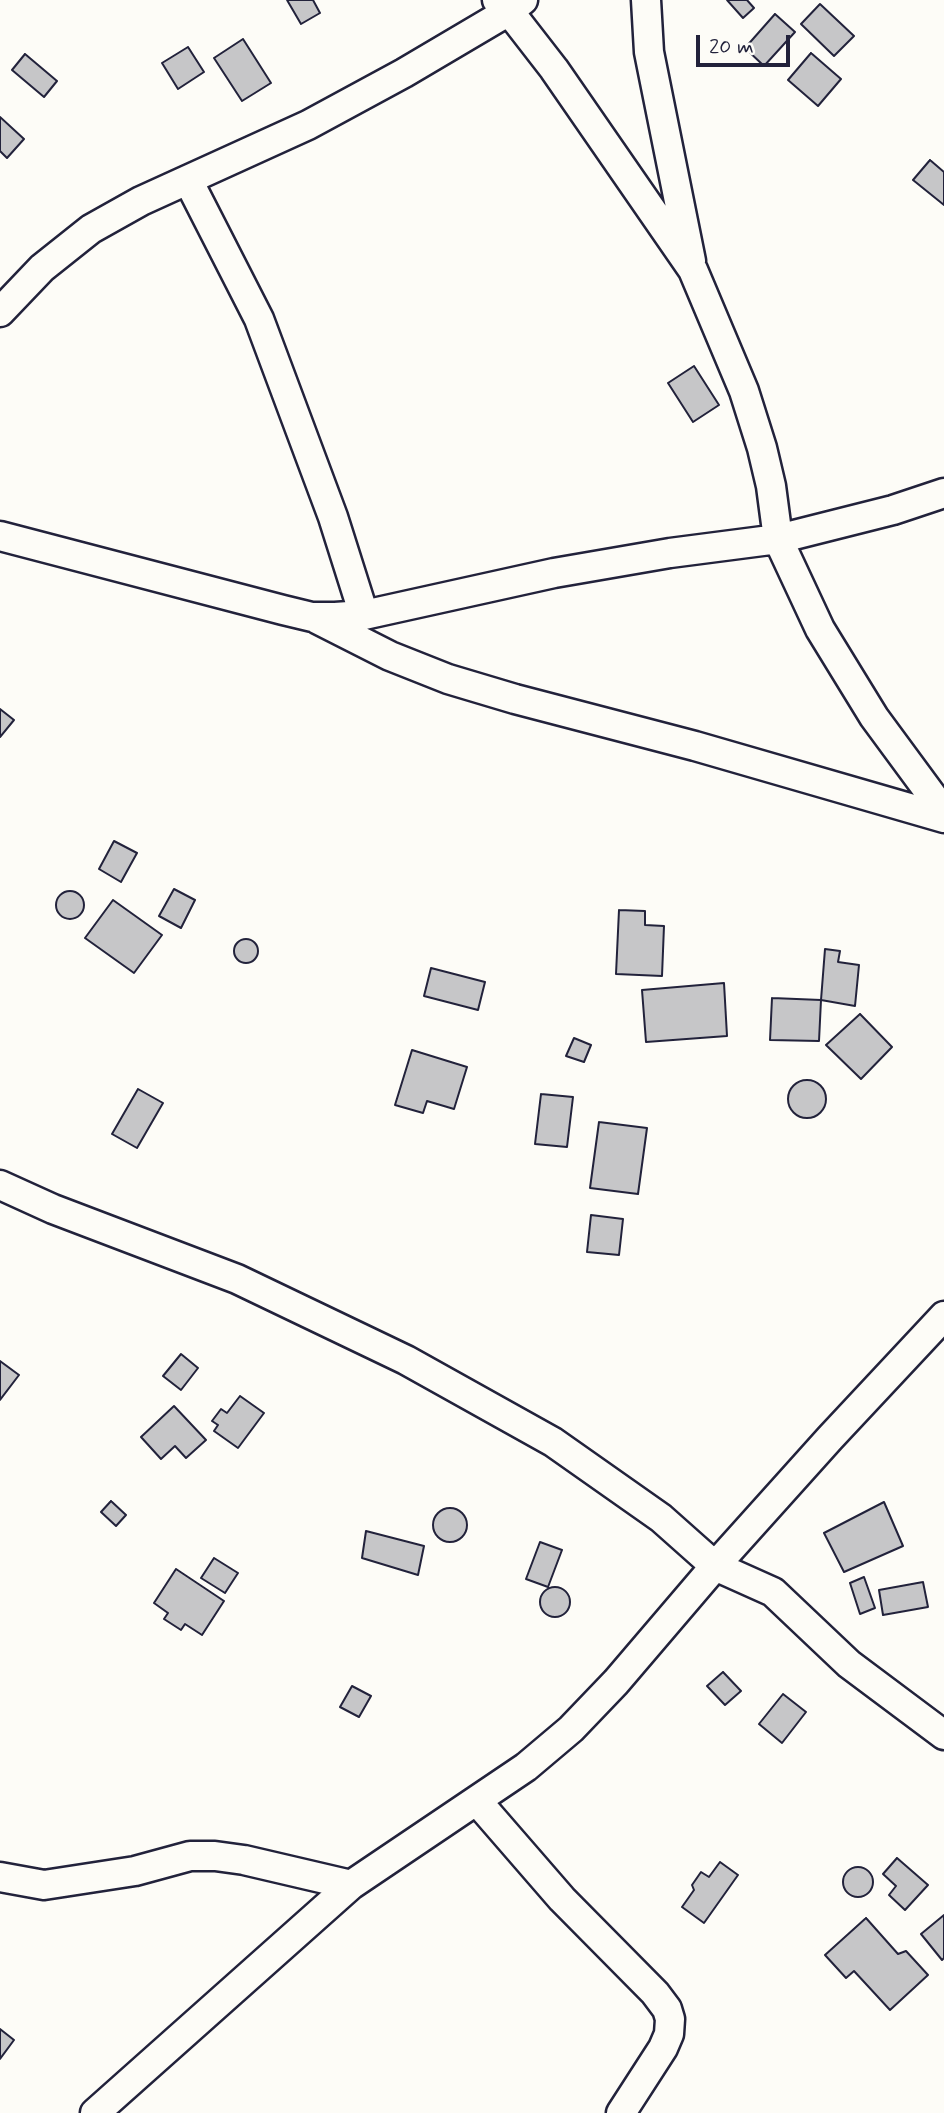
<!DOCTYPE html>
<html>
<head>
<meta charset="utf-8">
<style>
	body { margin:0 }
	#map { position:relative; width:944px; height:2113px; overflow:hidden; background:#fdfcf7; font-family:Mynerve,sans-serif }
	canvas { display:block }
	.scale { position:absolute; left:696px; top:35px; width:94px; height:32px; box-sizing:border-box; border:4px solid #22223b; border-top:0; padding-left:9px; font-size:21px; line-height:24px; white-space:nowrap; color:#22223b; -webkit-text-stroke:5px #fdfcf7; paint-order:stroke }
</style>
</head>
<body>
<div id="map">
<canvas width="944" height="2113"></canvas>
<div class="scale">20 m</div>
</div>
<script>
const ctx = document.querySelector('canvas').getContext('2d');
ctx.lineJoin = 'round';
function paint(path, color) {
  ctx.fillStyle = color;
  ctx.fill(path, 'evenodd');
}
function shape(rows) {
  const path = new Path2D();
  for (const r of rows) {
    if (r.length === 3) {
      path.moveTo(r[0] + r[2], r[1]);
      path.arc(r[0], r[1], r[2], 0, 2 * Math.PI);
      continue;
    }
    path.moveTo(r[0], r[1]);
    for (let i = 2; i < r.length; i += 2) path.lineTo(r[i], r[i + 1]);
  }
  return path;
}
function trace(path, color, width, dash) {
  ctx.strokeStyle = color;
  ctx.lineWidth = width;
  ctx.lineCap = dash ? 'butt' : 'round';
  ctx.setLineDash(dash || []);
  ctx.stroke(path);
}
const building = shape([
	[287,0,313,0,320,13,301,24,287,0],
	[727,0,747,0,754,8,743,18,727,0],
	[820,4,854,36,834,56,801,24,820,4],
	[775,14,795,32,764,66,745,48,775,14],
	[243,39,271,83,242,101,214,58,243,39],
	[188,47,204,72,178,89,162,63,188,47],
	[811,53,841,79,818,106,788,80,811,53],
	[25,54,57,81,44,97,12,70,25,54],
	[0,117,24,139,7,158,0,151,0,117],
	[930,160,944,172,944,205,913,180,930,160],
	[694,366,719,405,693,422,668,383,694,366],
	[0,709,14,720,0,737,0,709],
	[114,841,137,853,121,882,99,869,114,841],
	[174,889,195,900,181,928,159,916,174,889],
	[70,905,14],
	[113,900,162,935,134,973,85,938,113,900],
	[619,910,645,911,645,925,664,926,662,976,616,974,619,910],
	[246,951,12],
	[825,949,840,951,838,962,859,965,855,1006,821,1000,825,949],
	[431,968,485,982,478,1010,424,996,431,968],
	[724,983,727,1036,646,1042,642,990,724,983],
	[772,998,821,1000,819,1041,770,1040,772,998],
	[860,1014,892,1047,861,1079,826,1045,860,1014],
	[574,1038,591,1045,584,1062,566,1056,574,1038],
	[412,1050,467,1067,454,1109,427,1101,423,1113,395,1105,412,1050],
	[807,1099,19],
	[138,1089,163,1103,137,1148,112,1134,138,1089],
	[541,1094,573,1097,567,1147,535,1144,541,1094],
	[599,1122,647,1128,638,1194,590,1188,599,1122],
	[591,1215,623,1219,619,1255,587,1252,591,1215],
	[181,1354,198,1368,181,1390,163,1376,181,1354],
	[0,1361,19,1375,0,1400,0,1361],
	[240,1396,264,1413,238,1448,214,1431,218,1425,212,1421,221,1409,227,1413,240,1396],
	[174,1406,206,1440,186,1458,175,1446,161,1459,141,1437,174,1406],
	[111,1501,126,1515,116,1526,101,1512,111,1501],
	[884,1502,903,1546,844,1572,824,1533,884,1502],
	[450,1525,17],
	[366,1531,424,1546,418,1575,362,1558,366,1531],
	[540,1542,562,1550,548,1587,526,1579,540,1542],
	[214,1558,238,1573,225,1593,201,1578,214,1558],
	[176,1569,224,1601,202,1635,185,1624,181,1630,164,1619,168,1613,154,1603,176,1569],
	[864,1577,875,1608,860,1614,850,1583,864,1577],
	[923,1582,928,1607,883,1615,879,1590,923,1582],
	[555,1602,15],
	[723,1672,741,1691,725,1705,707,1686,723,1672],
	[352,1686,371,1696,359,1717,340,1707,352,1686],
	[783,1694,806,1712,782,1743,759,1724,783,1694],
	[897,1858,928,1885,905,1910,889,1895,896,1886,883,1874,897,1858],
	[720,1862,738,1875,704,1923,682,1907,694,1890,692,1885,701,1872,709,1877,720,1862],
	[858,1882,15],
	[944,1915,944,1958,942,1960,921,1934,944,1915],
	[866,1918,898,1954,906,1951,928,1975,890,2010,854,1971,846,1978,825,1955,866,1918],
	[0,2029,14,2040,0,2059,0,2029]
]);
paint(building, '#c6c6c8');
trace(building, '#22223b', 2);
const street = shape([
	[523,0,509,11,554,69,693,270,744,391,762,448,771,486,778,539,820,629,874,717,944,812],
	[646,0,649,52,691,261],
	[188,180,259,319,333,517,364,615],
	[0,312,42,268,91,229,141,201,308,125,404,73,509,11,497,0],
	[0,536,283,610,312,617,335,617,364,615,554,573,670,553,778,539,893,510,944,493],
	[317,619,390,656,448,679,515,699,695,746,944,818],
	[0,1185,53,1209,237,1279,406,1360,553,1442,661,1518,715,1566,773,1592,849,1664,944,1735],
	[477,1801,562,1899,655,1993,667,2009,670,2019,669,2034,663,2048,621,2113],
	[0,1877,44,1885,135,1871,190,1856,215,1856,244,1860,351,1885],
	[95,2113,351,1885,526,1767,571,1729,616,1682,715,1566,830,1438,944,1316]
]);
trace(street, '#22223b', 33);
trace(street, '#fdfcf7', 28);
</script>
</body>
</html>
